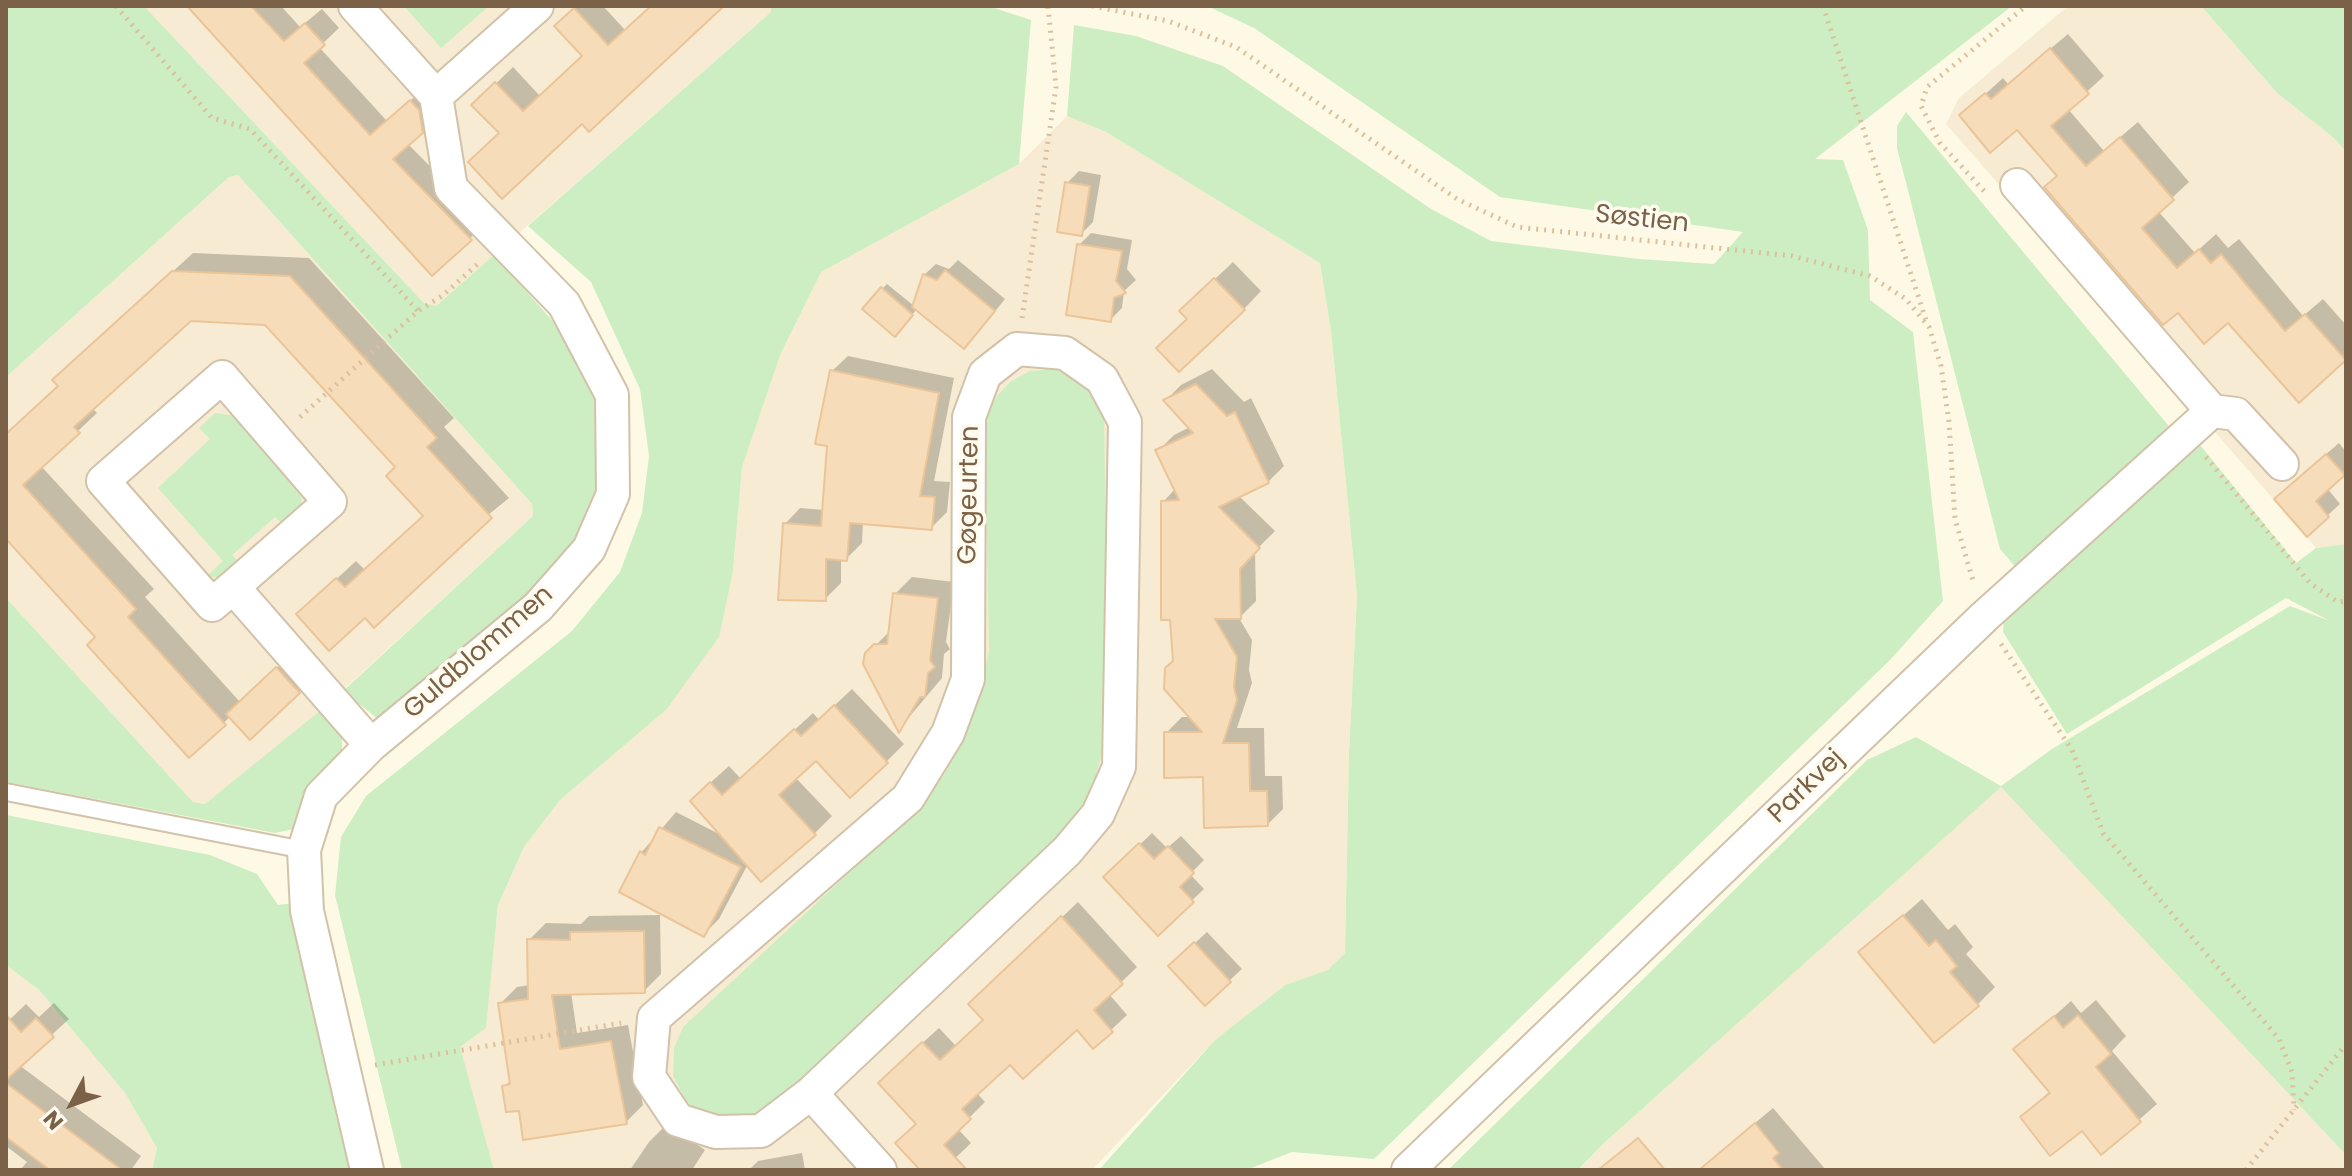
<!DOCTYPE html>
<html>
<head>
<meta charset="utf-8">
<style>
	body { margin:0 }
	#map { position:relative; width:2352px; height:1176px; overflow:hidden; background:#fef9e5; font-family:Poppins,sans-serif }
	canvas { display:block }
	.frame { position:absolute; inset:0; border:8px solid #7b6147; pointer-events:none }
	.north { position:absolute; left:32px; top:1064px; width:80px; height:80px; -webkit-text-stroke:6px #fffbee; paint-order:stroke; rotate:229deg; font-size:22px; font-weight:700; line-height:32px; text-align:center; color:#7b6147 }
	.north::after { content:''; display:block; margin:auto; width:28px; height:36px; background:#7b6147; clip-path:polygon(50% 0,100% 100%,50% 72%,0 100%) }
</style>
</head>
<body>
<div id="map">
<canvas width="2352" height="1176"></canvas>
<div class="frame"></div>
<div class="north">N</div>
</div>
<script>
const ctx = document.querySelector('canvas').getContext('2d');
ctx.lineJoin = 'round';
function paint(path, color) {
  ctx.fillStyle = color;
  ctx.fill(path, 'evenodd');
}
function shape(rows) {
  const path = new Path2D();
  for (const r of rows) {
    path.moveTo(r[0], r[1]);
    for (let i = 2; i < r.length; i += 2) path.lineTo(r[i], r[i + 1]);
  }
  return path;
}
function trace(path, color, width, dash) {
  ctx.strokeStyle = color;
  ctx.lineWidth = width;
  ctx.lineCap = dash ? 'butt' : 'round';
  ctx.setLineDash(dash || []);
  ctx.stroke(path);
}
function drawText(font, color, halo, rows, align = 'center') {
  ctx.font = font + ' Poppins,sans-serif';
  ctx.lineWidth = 7;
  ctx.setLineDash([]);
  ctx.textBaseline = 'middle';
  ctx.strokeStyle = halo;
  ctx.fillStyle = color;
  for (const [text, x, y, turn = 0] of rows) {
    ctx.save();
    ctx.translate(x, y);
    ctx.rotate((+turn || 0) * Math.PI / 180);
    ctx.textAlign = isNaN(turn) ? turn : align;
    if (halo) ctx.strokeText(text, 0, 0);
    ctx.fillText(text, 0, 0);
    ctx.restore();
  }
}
paint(shape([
	[144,6,771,6,771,12,436,306,424,303],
	[2068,6,2201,6,2277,93,2334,138,2346,152,2346,544,2316,548,1946,124,1959,98],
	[1067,116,1106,132,1320,263,1331,331,1357,596,1349,752,1345,953,1329,970,1285,985,1215,1040,1092,1170,494,1170,459,1046,486,1027,498,905,524,847,560,800,666,710,733,571,742,466,781,353,821,271,1019,164],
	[238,175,532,504,533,516,296,733,205,804,193,802,6,598,6,377,229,177],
	[2001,786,2346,1155,2346,1170,1579,1170,1603,1144],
	[6,965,39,990,125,1093,157,1148,152,1170,6,1170]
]), '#f7ecd3');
paint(shape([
	[6,6,144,6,424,303,436,306,494,255,551,319,593,385,603,412,597,500,578,549,549,588,379,720,343,691,533,516,532,504,238,175,229,177,6,377],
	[404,6,489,6,441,48],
	[771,6,988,6,1031,20,1019,164,821,272,781,353,742,467,733,571,719,637,666,710,560,800,524,847,498,905,486,1028,460,1047,494,1170,402,1170,335,895,341,837,366,796,572,631,620,572,642,513,649,456,640,389,591,282,528,226,771,12],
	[1207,6,2012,6,1815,159,1843,160,1868,230,1870,300,1913,332,1943,601,1891,659,1374,1159,1292,1152,1246,1170,1099,1170,1215,1040,1285,985,1328,970,1345,953,1349,752,1357,596,1331,331,1320,263,1106,132,1067,116,1074,25,1136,36,1223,66,1431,209,1491,241,1639,259,1714,264,1743,232,1500,197,1254,28],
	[2201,6,2346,6,2346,152,2334,138,2277,93],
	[1906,112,2173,431,2018,570,2000,549,1897,148,1897,126],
	[1053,369,1074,376,1093,391,1104,414,1109,728,1091,793,1069,832,820,1068,753,1121,702,1117,685,1099,673,1076,674,1048,683,1027,921,806,944,775,965,735,980,697,989,650,985,443,988,414,997,396,1010,382,1030,371],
	[215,413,236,416,302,489,301,512,285,526,275,517,232,555,242,566,224,578,207,576,223,561,158,488,210,439,199,428],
	[2196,440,2296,563,2316,548,2346,544,2346,1155,2001,787,1603,1144,1578,1170,1448,1170,1867,760,1916,737,2001,786,2052,749,2290,606,2330,621,2286,598,2067,734,2003,632,2004,614],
	[6,598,193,802,205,804,321,710,342,735,342,757,294,829,275,833,6,782],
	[6,815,210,855,257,874,278,905,293,903,352,1170,152,1170,157,1148,125,1093,39,990,6,965]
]), '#cdeec2');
paint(shape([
	[190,6,281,6,300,27,322,9,339,28,319,47,387,121,427,86,437,116,408,144,486,223,432,274],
	[578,6,603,6,626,31,652,6,722,6,582,121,501,132,474,105,513,67,540,96,584,56,557,26],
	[2068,34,2104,76,2068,109,2104,151,2138,122,2189,182,2158,211,2195,253,2216,234,2228,248,2239,239,2303,316,2323,299,2346,325,2346,361,2300,401,2229,321,2059,175,2017,127,1961,116,2003,78,2008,84],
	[1079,171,1101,175,1093,222,1081,234,1067,183],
	[1091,233,1132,240,1127,269,1136,280,1124,291,1122,308,1110,320,1079,245],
	[193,253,309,258,454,418,444,427,509,498,365,615,318,596,356,561,365,570,425,515,398,467,266,323,191,319,92,408,97,413,41,466,154,589,145,597,240,702,289,657,310,680,299,692,231,716,189,755,98,637,6,536,6,434,60,386,74,362],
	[958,260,1005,299,976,335,964,347,917,309,900,329,882,289,887,284,914,306,924,275,936,264,949,269],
	[1233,262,1261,291,1244,309,1189,318,1199,294],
	[848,356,954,378,934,481,950,482,947,512,931,528,863,522,862,543,846,559,841,558,841,583,825,599,785,524,800,508,824,510,832,371],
	[1212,369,1244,402,1251,398,1284,466,1268,482,1239,496,1275,531,1255,551,1256,601,1239,618,1252,640,1249,670,1252,683,1237,728,1264,728,1265,776,1282,776,1283,809,1267,825,1205,775,1166,733,1182,717,1192,717,1175,662,1163,502,1176,488,1158,451,1174,435,1190,427,1166,400,1181,385],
	[2339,443,2346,452,2346,471,2327,488,2340,504,2307,534,2288,487],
	[912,577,954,582,946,642,950,649,944,654,942,678,899,729,867,654,891,630,895,594],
	[852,689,904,744,886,762,816,758,795,777,832,816,814,834,748,864,719,919,704,934,641,853,676,812,723,836,710,783,729,766,741,779,813,713,819,720],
	[1152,833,1167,848,1181,836,1204,860,1190,874,1204,889,1158,933,1106,877],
	[1922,899,1948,930,1955,924,1973,947,1966,954,1995,987,1977,1005,1861,953],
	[1078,902,1137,967,1109,994,1127,1015,1111,1030,1077,1028,1010,1062,977,1093,985,1102,958,1129,971,1143,943,1170,923,1170,918,1124,896,1067,939,1028,956,1046,985,1020,986,989],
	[660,915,661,974,644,991,571,992,577,1033,628,1025,643,1105,626,1122,521,1108,505,1086,512,1079,500,1004,517,987,530,985,529,940,546,923,581,924,589,916],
	[1207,932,1242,969,1205,1003,1182,955],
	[2096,1000,2126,1036,2112,1051,2157,1104,2102,1152,2082,1129,2022,1117,2050,1091,2016,1050,2071,1001,2081,1013],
	[54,1003,69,1019,19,1065,141,1156,131,1170,20,1170,27,1162,6,1146,6,1023,26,1004,39,1017],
	[1773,1108,1826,1170,1699,1170],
	[667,1124,705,1150,692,1170,630,1170,649,1142],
	[802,1153,805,1170,749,1170,758,1161]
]), '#0003');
const building = shape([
	[187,6,251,6,284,41,305,23,325,45,304,63,370,135,410,100,419,110,423,133,393,159,472,240,432,276,187,6],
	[651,6,724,6,589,132,582,124,502,199,468,162,499,133,471,105,495,82,523,111,582,56,554,26,574,8,608,45,651,6],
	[2050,48,2089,94,2051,126,2086,166,2120,137,2174,200,2142,228,2177,268,2199,249,2211,263,2221,254,2285,331,2305,314,2346,360,2299,403,2228,323,2204,344,2178,313,2163,325,2044,187,2057,176,2017,130,1990,153,1959,115,1985,93,1991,99,2050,48],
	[1065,182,1090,186,1082,236,1057,232,1065,182],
	[1077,244,1122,251,1116,281,1126,293,1114,298,1111,322,1066,315,1077,244],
	[945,270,995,311,964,349,912,307,923,274,937,280,945,270],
	[172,271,290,276,437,438,427,447,492,518,374,628,365,618,329,651,296,614,336,578,345,587,423,516,386,476,395,467,265,325,191,321,74,427,80,433,23,485,136,609,128,617,226,725,189,758,87,645,95,637,6,539,6,434,58,386,52,380,172,271],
	[1214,278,1245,310,1179,372,1156,348,1187,319,1179,311,1214,278],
	[881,287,913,315,895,337,862,309,881,287],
	[830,370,939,393,920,496,935,497,932,530,850,523,847,561,826,559,826,601,778,600,783,523,821,526,827,446,815,444,830,370],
	[1196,384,1227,416,1235,412,1269,483,1219,507,1260,548,1240,569,1241,619,1215,619,1237,657,1234,687,1237,700,1223,743,1249,743,1250,791,1267,791,1268,826,1204,828,1203,777,1164,778,1164,732,1202,732,1164,689,1165,668,1173,661,1170,620,1161,620,1161,501,1179,500,1155,450,1193,433,1163,400,1196,384],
	[2326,454,2345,475,2316,501,2329,517,2307,537,2274,499,2326,454],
	[893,593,938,598,930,660,935,667,928,673,925,697,920,697,899,733,863,664,865,653,874,644,887,644,893,593],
	[276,667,300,693,250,740,226,714,276,667],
	[834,705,888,763,850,798,816,761,779,795,816,835,761,882,690,801,710,782,722,795,794,729,801,736,834,705],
	[659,827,741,867,704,937,619,892,640,851,645,855,659,827],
	[1139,843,1154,859,1168,846,1194,873,1180,887,1194,902,1158,936,1103,877,1139,843],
	[1903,915,1929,946,1936,940,1957,966,1950,972,1979,1006,1934,1043,1858,952,1903,915],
	[1061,916,1123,984,1094,1010,1113,1032,1093,1049,1077,1030,1023,1079,1010,1065,962,1109,971,1119,944,1145,967,1170,920,1170,895,1143,916,1124,878,1083,922,1042,940,1060,983,1020,968,1004,1061,916],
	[644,931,645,993,552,995,560,1049,611,1041,627,1124,523,1140,519,1111,506,1112,502,1086,510,1084,498,1003,528,999,527,939,570,940,570,932,644,931],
	[1194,942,1231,982,1205,1006,1168,966,1194,942],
	[6,1015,21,1032,36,1018,54,1037,6,1080,6,1015],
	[2078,1015,2111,1054,2096,1067,2141,1122,2101,1155,2082,1131,2050,1156,2020,1117,2050,1093,2013,1049,2054,1016,2063,1028,2078,1015],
	[6,1083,122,1170,50,1170,6,1137,6,1083],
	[1755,1123,1779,1153,1773,1158,1783,1170,1699,1170,1755,1123],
	[1638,1138,1665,1170,1598,1170,1638,1138]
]);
paint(building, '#f7dcba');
trace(building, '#ebc598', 2);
const service = shape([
	[6,792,304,850]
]);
const minor = shape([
	[355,6,436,96,451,188,564,304,612,395,613,494,589,549,538,607,371,745,321,796,304,850,307,911,367,1170],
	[436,96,537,6],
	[2017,185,2212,411,2236,414,2282,464],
	[1017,349,1065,353,1102,379,1125,422,1119,767,1098,814,1067,851,811,1093,761,1131,716,1132,678,1120,649,1077,654,1018,908,798,948,733,968,679,969,417,985,374,1017,349],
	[233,587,212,605,103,481,222,377,330,502,233,587,371,745],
	[811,1093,880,1170],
	[1408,1170,1984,617,2212,411]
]);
trace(service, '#d2c2a9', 20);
trace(minor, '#d2c2a9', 36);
trace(shape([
	[116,6,212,118,250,129,418,311],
	[1092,6,1168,21,1236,47,1457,199,1517,227,1792,256,1870,276,1906,299,1929,327,1941,366,1949,422,1955,519,1974,584],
	[1823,6,1927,323],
	[1984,191,1940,143,1921,106,1927,87,2026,6],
	[1022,318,1056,87,1048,6],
	[300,417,418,311,442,296,480,262],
	[2206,457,2310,583,2338,602,2346,601],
	[2001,644,2072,750,2103,833,2279,1039,2292,1072,2294,1110],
	[375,1065,621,1023],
	[2246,1170,2346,1044]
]), '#dcbf9c', 5, [2, 6]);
trace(service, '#fff', 16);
trace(minor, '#fff', 32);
drawText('26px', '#7b6147', '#fffbee', [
	["Søstien",1642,220,6],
	["Gøgeurten",970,495,-89],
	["Guldblommen",479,653,-41],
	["Parkvej",1807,787,-44]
]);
</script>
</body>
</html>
